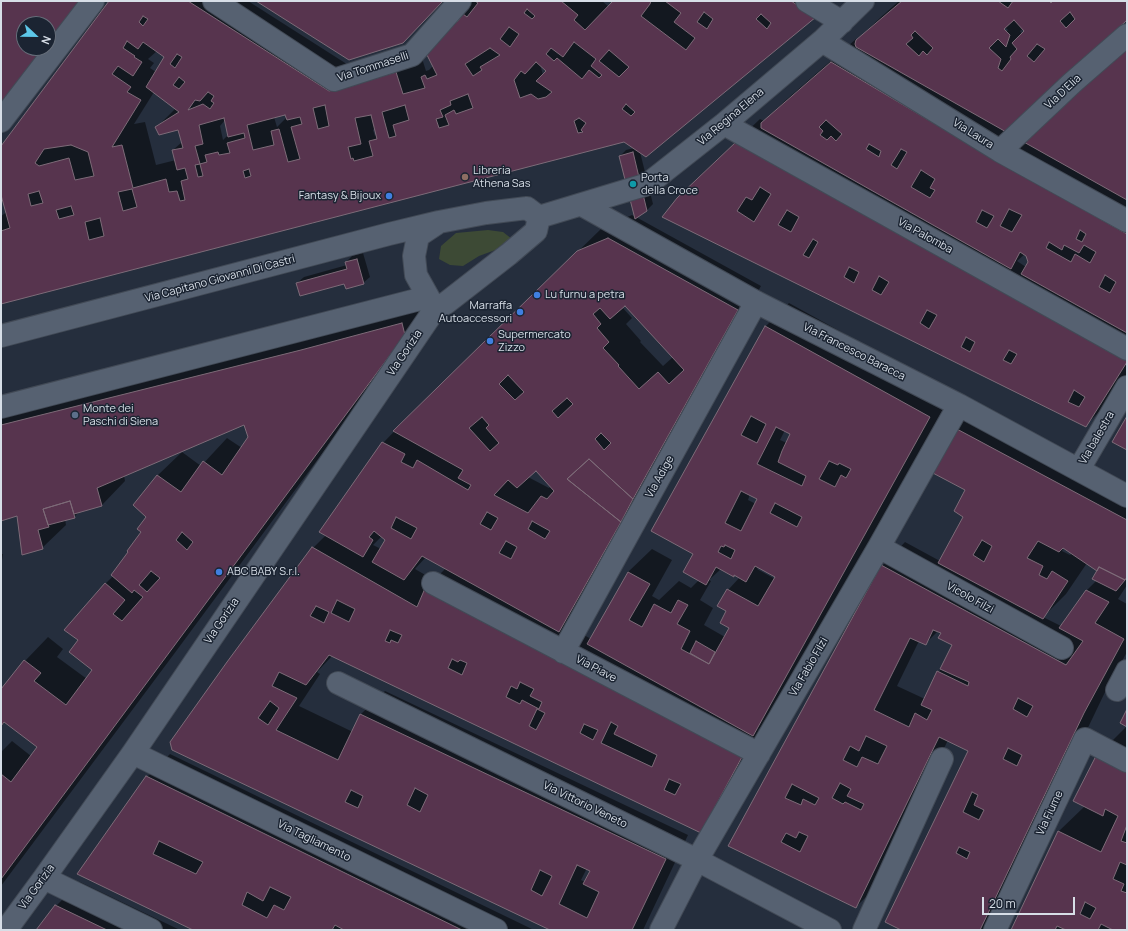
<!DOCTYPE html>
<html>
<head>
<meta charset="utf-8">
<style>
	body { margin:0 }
	#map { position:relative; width:1128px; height:931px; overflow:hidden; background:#252e3d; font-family:Manrope,sans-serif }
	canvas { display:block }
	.frame { position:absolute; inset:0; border:2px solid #d7dee7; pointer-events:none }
	.north { position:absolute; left:16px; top:16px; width:40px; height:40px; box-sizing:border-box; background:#1b2432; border:1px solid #666e7a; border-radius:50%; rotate:112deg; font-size:11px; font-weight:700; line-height:16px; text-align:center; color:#d7dee7 }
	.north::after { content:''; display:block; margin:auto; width:14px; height:18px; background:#5dc7e8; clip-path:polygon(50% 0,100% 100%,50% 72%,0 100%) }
	.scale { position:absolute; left:982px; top:897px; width:93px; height:18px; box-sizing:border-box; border:2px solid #d7dee7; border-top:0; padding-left:5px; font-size:12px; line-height:14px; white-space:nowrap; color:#d7dee7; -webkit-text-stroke:3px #1b2432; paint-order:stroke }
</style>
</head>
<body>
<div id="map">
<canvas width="1128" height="931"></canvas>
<div class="frame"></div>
<div class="north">N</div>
<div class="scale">20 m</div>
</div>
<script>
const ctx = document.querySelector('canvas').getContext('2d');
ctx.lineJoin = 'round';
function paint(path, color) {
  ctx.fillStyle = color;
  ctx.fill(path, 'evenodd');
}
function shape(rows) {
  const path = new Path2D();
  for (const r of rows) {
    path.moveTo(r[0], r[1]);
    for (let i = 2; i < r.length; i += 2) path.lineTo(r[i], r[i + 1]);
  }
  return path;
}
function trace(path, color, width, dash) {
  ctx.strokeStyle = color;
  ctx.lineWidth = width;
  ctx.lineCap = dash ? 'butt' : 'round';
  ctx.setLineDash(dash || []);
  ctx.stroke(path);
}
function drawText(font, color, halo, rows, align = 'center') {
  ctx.font = font + ' Manrope,sans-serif';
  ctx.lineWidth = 3;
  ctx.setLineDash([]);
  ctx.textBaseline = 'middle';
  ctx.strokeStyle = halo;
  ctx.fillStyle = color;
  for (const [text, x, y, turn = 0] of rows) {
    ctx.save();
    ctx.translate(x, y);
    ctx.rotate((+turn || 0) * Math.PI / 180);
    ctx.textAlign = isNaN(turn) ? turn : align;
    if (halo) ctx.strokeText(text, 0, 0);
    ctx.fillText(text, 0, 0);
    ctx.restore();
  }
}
paint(shape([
	[488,230,503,232,512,239,498,249,479,256,463,266,450,265,439,259,441,246,456,233]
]), '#3d4a35');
paint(shape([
	[110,1,248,1,353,68,419,49,426,71,429,70,433,66,454,20,473,1,602,1,609,7,615,1,833,1,831,3,830,2,815,16,640,152,653,204,647,210,636,217,761,286,582,607,565,624,591,639,628,572,652,549,672,560,652,596,659,600,679,581,691,588,699,580,694,553,653,530,766,326,789,303,952,393,776,712,758,730,765,734,700,832,333,655,317,672,320,674,299,706,353,732,361,714,385,691,688,835,643,930,553,930,173,749,313,548,326,535,383,443,418,407,602,228,632,215,635,217,620,156,626,150,634,148,624,141,1,303,1,216,7,212,1,190,1,148],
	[157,51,165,57,156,72,150,68,154,63,148,59],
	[540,64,547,70,543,75],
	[154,92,176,108,157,127,179,129,182,142,173,150,176,160,156,165,145,122,134,124],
	[286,114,287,117,277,127,274,117],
	[225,120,229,134,223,140,220,126],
	[375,128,377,134,375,136,373,130],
	[625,304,673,357,663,366,640,342,641,341,626,324,632,318,622,307],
	[785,430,792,434,787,443,780,440],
	[536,469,551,486,549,488,528,477],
	[750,494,759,499,756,504,748,500],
	[382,536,386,539,381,549,373,545],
	[426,557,446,568,434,580,415,569],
	[759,567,776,576,775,579,757,569],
	[721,569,734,576,735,574,740,577,728,590,719,606,727,611,730,627,725,637,704,625,713,608,700,600,711,581,709,580],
	[587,868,591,870,585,882,581,880],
	[899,1,1127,1,1127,19,1010,130,1127,35,1127,374,1109,402,1085,426,664,216,702,174,760,119,764,121,786,100,856,39,857,40,881,17],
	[1002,24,1008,30,1006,32,1000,26],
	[1023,29,1025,31,1022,34,1020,31],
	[1025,254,1027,255,1029,262,1026,267,1017,261],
	[363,253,370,277,363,283,297,283,304,277,347,265,346,262,352,256],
	[426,300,428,310,174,654,1,886,1,752,12,741,31,756,38,747,5,722,1,726,1,691,25,661,48,637,63,649,57,657,87,679,94,670,79,640,105,584,114,575,142,532,148,517,134,505,158,475,182,452,201,466,227,438,242,448,250,437,245,424,124,475,125,481,102,505,79,512,74,517,65,519,66,525,42,548,18,515,1,520,1,408],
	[979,405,1127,484,1127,585,1118,599,1127,604,1127,652,1107,688,991,930,903,930,970,750,948,740,879,884,856,907,729,846,882,566,905,542,940,561,965,517,967,490,955,429],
	[1064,547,1072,553,1070,555,1062,551],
	[1087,563,1098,570,1097,580,1086,591,1061,626,1043,617,1066,594],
	[963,609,1071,667,1070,669,963,611],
	[938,631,942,633,953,645,925,699,897,686,919,641,925,644],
	[1,554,3,554,1,566],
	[1127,726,1127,930,1013,930,1059,831,1085,806,1098,755],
	[170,754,534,930,195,930,79,874,147,777],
	[80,882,180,930,37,930,56,906]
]), '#0007');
const building = shape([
	[2,1,80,1,48,44,48,24,24,24,24,48,45,48,1,106,1,3,2,1],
	[109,1,188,1,329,91,396,72,403,94,425,88,421,77,425,75,427,79,437,75,426,53,453,19,457,22,463,14,467,17,478,3,475,1,561,1,578,15,574,20,585,30,613,1,651,1,650,4,641,16,686,50,695,38,674,22,681,13,665,1,791,1,816,17,646,157,624,142,1,304,1,231,10,228,1,195,1,146,109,1],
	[527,9,535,16,532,19,524,13,527,9],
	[704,12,713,19,707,29,697,22,704,12],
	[761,14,771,23,767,29,756,19,761,14],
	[143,16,148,19,143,26,139,22,143,16],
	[509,27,519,34,510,47,500,39,509,27],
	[127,41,138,49,143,42,164,57,146,87,179,112,155,127,159,135,178,130,183,148,172,150,177,170,185,168,188,179,181,181,185,200,180,201,177,191,169,192,166,179,133,188,122,145,112,147,141,100,127,92,131,87,112,74,118,66,133,76,142,62,134,57,135,56,123,48,127,41],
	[574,42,596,59,591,66,602,75,599,78,589,70,582,79,557,58,554,61,546,54,551,48,563,57,574,42],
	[490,48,500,55,480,67,482,70,473,76,465,64,490,48],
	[609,50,629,67,619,77,599,61,609,50],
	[177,54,182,57,175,68,170,64,177,54],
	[536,62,546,71,536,81,552,92,546,97,538,99,531,94,520,98,514,80,521,71,525,74,536,62],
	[179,77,185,82,179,89,173,85,179,77],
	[208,92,214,96,211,101,214,103,210,109,203,104,188,110,195,100,200,101,208,92],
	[468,94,473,108,456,114,454,110,445,115,449,125,439,128,436,119,443,117,440,110,451,105,450,101,468,94],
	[626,104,635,112,631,116,622,109,626,104],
	[325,105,329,126,318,129,313,108,325,105],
	[405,105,409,120,393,125,396,136,389,138,382,112,405,105],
	[285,115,287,120,300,117,302,124,291,127,300,159,288,162,279,129,271,131,274,145,253,150,247,125,285,115],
	[371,115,377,139,369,141,373,156,354,161,353,158,351,159,348,147,361,144,355,118,371,115],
	[224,118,228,137,244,133,245,138,227,143,230,153,219,155,218,152,205,155,207,162,200,164,195,146,203,144,199,125,224,118],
	[579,118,586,123,581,130,583,132,578,133,574,121,579,118],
	[71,145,88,152,94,176,75,180,69,158,39,166,35,163,44,149,71,145],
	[200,164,203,176,198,177,195,165,200,164],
	[249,169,251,176,245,178,243,171,249,169],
	[132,189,137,207,123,211,118,192,132,189],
	[39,191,43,203,31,206,28,194,39,191],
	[71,206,74,215,59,219,56,210,71,206],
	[100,218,104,236,89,240,85,222,100,218],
	[256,1,443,1,403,43,349,60,256,1],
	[902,1,998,1,1008,8,1013,1,1049,1,1051,3,1053,1,1127,1,1127,20,1008,133,856,47,855,44,856,40,902,1],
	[1070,12,1075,19,1066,28,1060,21,1070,12],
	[1014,20,1024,31,1012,43,1017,49,1010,57,1011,59,1002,71,998,68,1001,59,989,48,998,39,1006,47,1010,35,1004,29,1014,20],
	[915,31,933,48,927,55,923,51,919,56,906,44,913,38,911,35,915,31],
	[1037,44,1045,49,1034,62,1027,56,1037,44],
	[1127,35,1127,200,1022,141,1127,35],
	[831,62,1006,166,1127,234,1127,333,1021,274,1028,262,1026,256,1020,252,1011,269,761,128,761,123,831,62],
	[826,120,842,134,836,141,831,136,827,140,820,135,823,131,819,127,826,120],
	[869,144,881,151,879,157,866,149,869,144],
	[901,149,907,152,897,169,891,165,901,149],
	[921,170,935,179,930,188,935,190,930,198,911,187,921,170],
	[1009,209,1022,215,1012,232,1000,226,1009,209],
	[982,210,994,216,987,228,976,222,982,210],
	[1080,230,1086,234,1082,242,1076,239,1080,230],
	[1049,242,1062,250,1064,245,1079,253,1084,245,1096,252,1090,263,1075,254,1071,262,1046,248,1049,242],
	[1105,275,1116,282,1110,293,1099,287,1105,275],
	[736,142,1127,359,1127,362,1086,427,662,217,677,198,736,142],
	[760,187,771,194,754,222,737,211,746,197,752,200,760,187],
	[787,210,799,217,791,232,778,225,787,210],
	[813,239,818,242,809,258,803,255,813,239],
	[849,267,859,272,854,283,844,277,849,267],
	[879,276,889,282,881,295,872,290,879,276],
	[927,310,937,315,929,329,920,323,927,310],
	[966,337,975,342,970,352,961,347,966,337],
	[1009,350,1017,354,1011,364,1003,360,1009,350],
	[1074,390,1085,397,1079,407,1068,402,1074,390],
	[633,152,647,211,635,219,619,156,633,152],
	[608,238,738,310,633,499,589,459,567,479,621,522,559,632,422,556,404,580,372,562,385,540,374,531,369,537,373,540,363,557,319,532,382,442,405,454,401,462,413,468,417,460,468,490,471,485,458,478,463,470,393,431,577,251,608,238],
	[625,306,684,370,669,384,658,372,639,389,618,366,619,365,603,348,609,342,597,328,601,324,593,314,600,308,610,319,625,306],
	[508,375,524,392,515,400,499,384,508,375],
	[567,398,573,404,558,418,552,411,567,398],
	[482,417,489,425,486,428,499,443,490,451,469,428,482,417],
	[601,433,611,443,604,450,595,439,601,433],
	[536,471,554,491,547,499,541,496,528,513,494,495,508,480,517,488,536,471],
	[487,512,498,518,491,530,480,524,487,512],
	[396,517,417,528,411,539,391,528,396,517],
	[532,521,550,531,545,539,528,529,532,521],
	[506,541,517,547,511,559,499,553,506,541],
	[357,259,364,284,346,289,344,284,300,296,296,283,347,269,345,262,357,259],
	[402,323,405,335,1,879,1,774,11,782,37,747,4,722,1,726,1,689,24,660,41,673,34,681,66,705,92,670,69,652,78,640,64,630,105,583,125,600,113,614,122,621,143,597,134,590,132,593,111,575,128,552,127,551,141,532,137,529,146,517,133,505,157,475,181,492,203,461,222,475,248,437,244,425,97,488,102,506,74,514,70,501,43,509,49,527,38,530,43,549,22,555,17,516,1,521,1,425,301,350,402,323],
	[182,532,193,542,187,550,176,540,182,532],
	[151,571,160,578,147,592,139,585,151,571],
	[765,326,930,417,753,736,587,644,628,572,650,584,629,620,642,627,654,604,671,613,678,600,688,605,677,624,690,631,681,649,709,664,729,628,720,623,726,611,717,606,727,589,758,606,775,577,755,566,746,582,734,575,734,577,716,567,706,585,683,572,693,554,651,531,765,326],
	[751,416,766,424,757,443,741,435,751,416],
	[776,427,790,434,782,451,778,462,806,476,802,486,757,464,776,427],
	[829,461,838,465,839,463,851,469,846,478,841,475,835,487,819,479,829,461],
	[741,491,757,499,741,531,725,523,741,491],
	[775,503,802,517,797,527,770,513,775,503],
	[725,545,735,550,731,559,718,552,721,546,724,547,725,545],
	[1127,416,1127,450,1112,442,1127,416],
	[955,428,1127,520,1127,577,1125,580,1099,567,1097,571,1063,548,1059,552,1038,541,1027,558,1043,566,1039,575,1047,579,1052,571,1068,581,1043,619,938,563,963,517,954,511,965,490,931,472,955,428],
	[982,540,992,546,984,562,973,555,982,540],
	[589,459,633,499,621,522,567,479,589,459],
	[70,501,75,518,48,525,43,509,70,501],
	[312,547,417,607,426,586,742,757,701,833,329,655,306,685,279,672,272,686,297,698,276,730,338,760,360,714,666,859,632,930,550,930,172,750,170,742,227,662,312,547],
	[337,600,355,609,349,622,331,613,337,600],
	[316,606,329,612,324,623,310,616,316,606],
	[390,630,402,635,398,643,391,640,390,643,385,641,390,630],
	[452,659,458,662,460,660,467,663,462,675,448,668,452,659],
	[520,682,534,689,530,696,542,702,539,709,522,700,520,704,506,697,511,686,517,689,520,682],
	[270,701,279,708,268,725,258,718,270,701],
	[537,709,545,713,536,730,529,726,537,709],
	[611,722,618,726,614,734,657,755,652,767,601,743,611,722],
	[584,724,598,730,593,740,580,733,584,724],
	[669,779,681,784,675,795,664,790,669,779],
	[415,788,428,795,420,812,407,805,415,788],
	[351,790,363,796,358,808,345,802,351,790],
	[577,865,590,871,583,884,599,892,587,918,559,904,577,865],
	[540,870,552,876,542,896,531,890,540,870],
	[881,565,1066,665,1083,641,1059,628,1086,590,1109,602,1095,623,1124,639,1084,713,980,930,901,930,885,922,968,751,939,737,856,908,728,846,881,565],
	[933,630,941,633,938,638,952,645,940,669,969,682,968,686,937,671,921,705,932,710,927,720,915,713,909,727,874,710,910,638,926,645,933,630],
	[1018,698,1033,706,1027,717,1013,709,1018,698],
	[866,736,887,746,878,764,862,757,857,767,843,760,850,746,859,751,866,736],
	[1008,748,1022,755,1017,766,1003,759,1008,748],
	[840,783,851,789,847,796,864,804,861,810,845,802,843,804,832,798,840,783],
	[792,784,819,798,815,805,803,799,801,805,785,798,792,784],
	[972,792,978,795,974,805,984,810,979,820,963,812,972,792],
	[799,832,808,836,800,852,781,842,786,833,796,838,799,832],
	[959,847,970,852,967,859,956,853,959,847],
	[1099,567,1125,580,1116,591,1092,579,1099,567],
	[696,641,715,652,709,664,690,653,696,641],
	[1127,709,1127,727,1120,723,1127,709],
	[1097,754,1127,771,1127,825,1121,841,1127,843,1127,865,1120,862,1113,879,1124,884,1121,891,1127,893,1127,930,1113,930,1101,924,1098,930,1066,930,1057,926,1055,930,1011,930,1058,831,1101,852,1118,816,1105,809,1103,816,1073,801,1097,754],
	[1085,902,1096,908,1090,919,1080,914,1085,902],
	[146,776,462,930,344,930,335,925,332,930,193,930,77,874,146,776],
	[159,841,203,862,196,874,153,854,159,841],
	[270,887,291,897,284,910,274,905,267,918,242,905,247,892,263,901,270,887],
	[55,905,107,930,36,930,55,905]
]);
paint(building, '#57344e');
trace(building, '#7d6b78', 1);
const minor = shape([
	[214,1,334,80,412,55,460,1],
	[807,1,842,22],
	[822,41,1000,151,1127,221],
	[1,121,93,1],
	[724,124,1127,349],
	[1000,151,1072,83,1127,35],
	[582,205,756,302,959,405,1127,496],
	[527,208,539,217,536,231,509,254,446,303,435,309,416,275,414,256,418,236,439,222,486,213,527,208],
	[539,217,648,184,724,124,822,41,863,1],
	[1,336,389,234,439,222],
	[1,407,428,297],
	[1079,469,1127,387],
	[879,547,1062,648],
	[433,583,759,754],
	[563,652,756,302],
	[338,683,697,860,830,930],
	[1117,690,1127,671],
	[133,753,496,930],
	[44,878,151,930],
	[6,930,44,878,133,753,435,309],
	[661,930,697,860,879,547,959,405],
	[864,930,942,759],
	[995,930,1085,739,1127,761]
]);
trace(minor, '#424a56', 24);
trace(minor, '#566171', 22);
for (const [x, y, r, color] of [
	[465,177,4,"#8d6e63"],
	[633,184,4,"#0f9aa8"],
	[389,196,4,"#3f7fe0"],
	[537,295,4,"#3f7fe0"],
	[520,312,4,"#3f7fe0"],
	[490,341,4,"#3f7fe0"],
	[75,415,4,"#5c6f8a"],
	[219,572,4,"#3f7fe0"]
]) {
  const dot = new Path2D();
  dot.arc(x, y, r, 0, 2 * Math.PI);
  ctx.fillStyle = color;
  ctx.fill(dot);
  trace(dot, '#1b2432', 1.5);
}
drawText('11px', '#d7dee7', '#1b2432', [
	["Via Tommaselli",373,67,-18],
	["Via D'Elia",1063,92,-43],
	["Via Regina Elena",731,117,-40],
	["Via Laura",973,134,32],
	["Via Palomba",925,236,29],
	["Via Capitano Giovanni Di Castri",220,279,-15],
	["Via Francesco Baracca",854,352,27],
	["Via Gorizia",405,353,-56],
	["Via balestra",1097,438,-60],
	["Via Adige",660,477,-61],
	["Vicolo Filzi",970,598,29],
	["Via Gorizia",222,621,-56],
	["Via Fabio Filzi",809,667,-60],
	["Via Piave",596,669,28],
	["Via Vittorio Veneto",585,805,26],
	["Via Fiume",1050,813,-65],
	["Via Tagliamento",314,841,26],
	["Via Gorizia",37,887,-54]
]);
drawText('11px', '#d7dee7', '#1b2432', [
	["Libreria",473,171],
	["Athena Sas",473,184],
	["Porta",641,178],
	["della Croce",641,191],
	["Fantasy & Bijoux",381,196,"right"],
	["Lu furnu a petra",545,295],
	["Marraffa",512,306,"right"],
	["Autoaccessori",512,319,"right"],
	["Supermercato",498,335],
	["Zizzo",498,348],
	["Monte dei",83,409],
	["Paschi di Siena",83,422],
	["ABC BABY S.r.l.",227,572]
], 'left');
</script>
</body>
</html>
